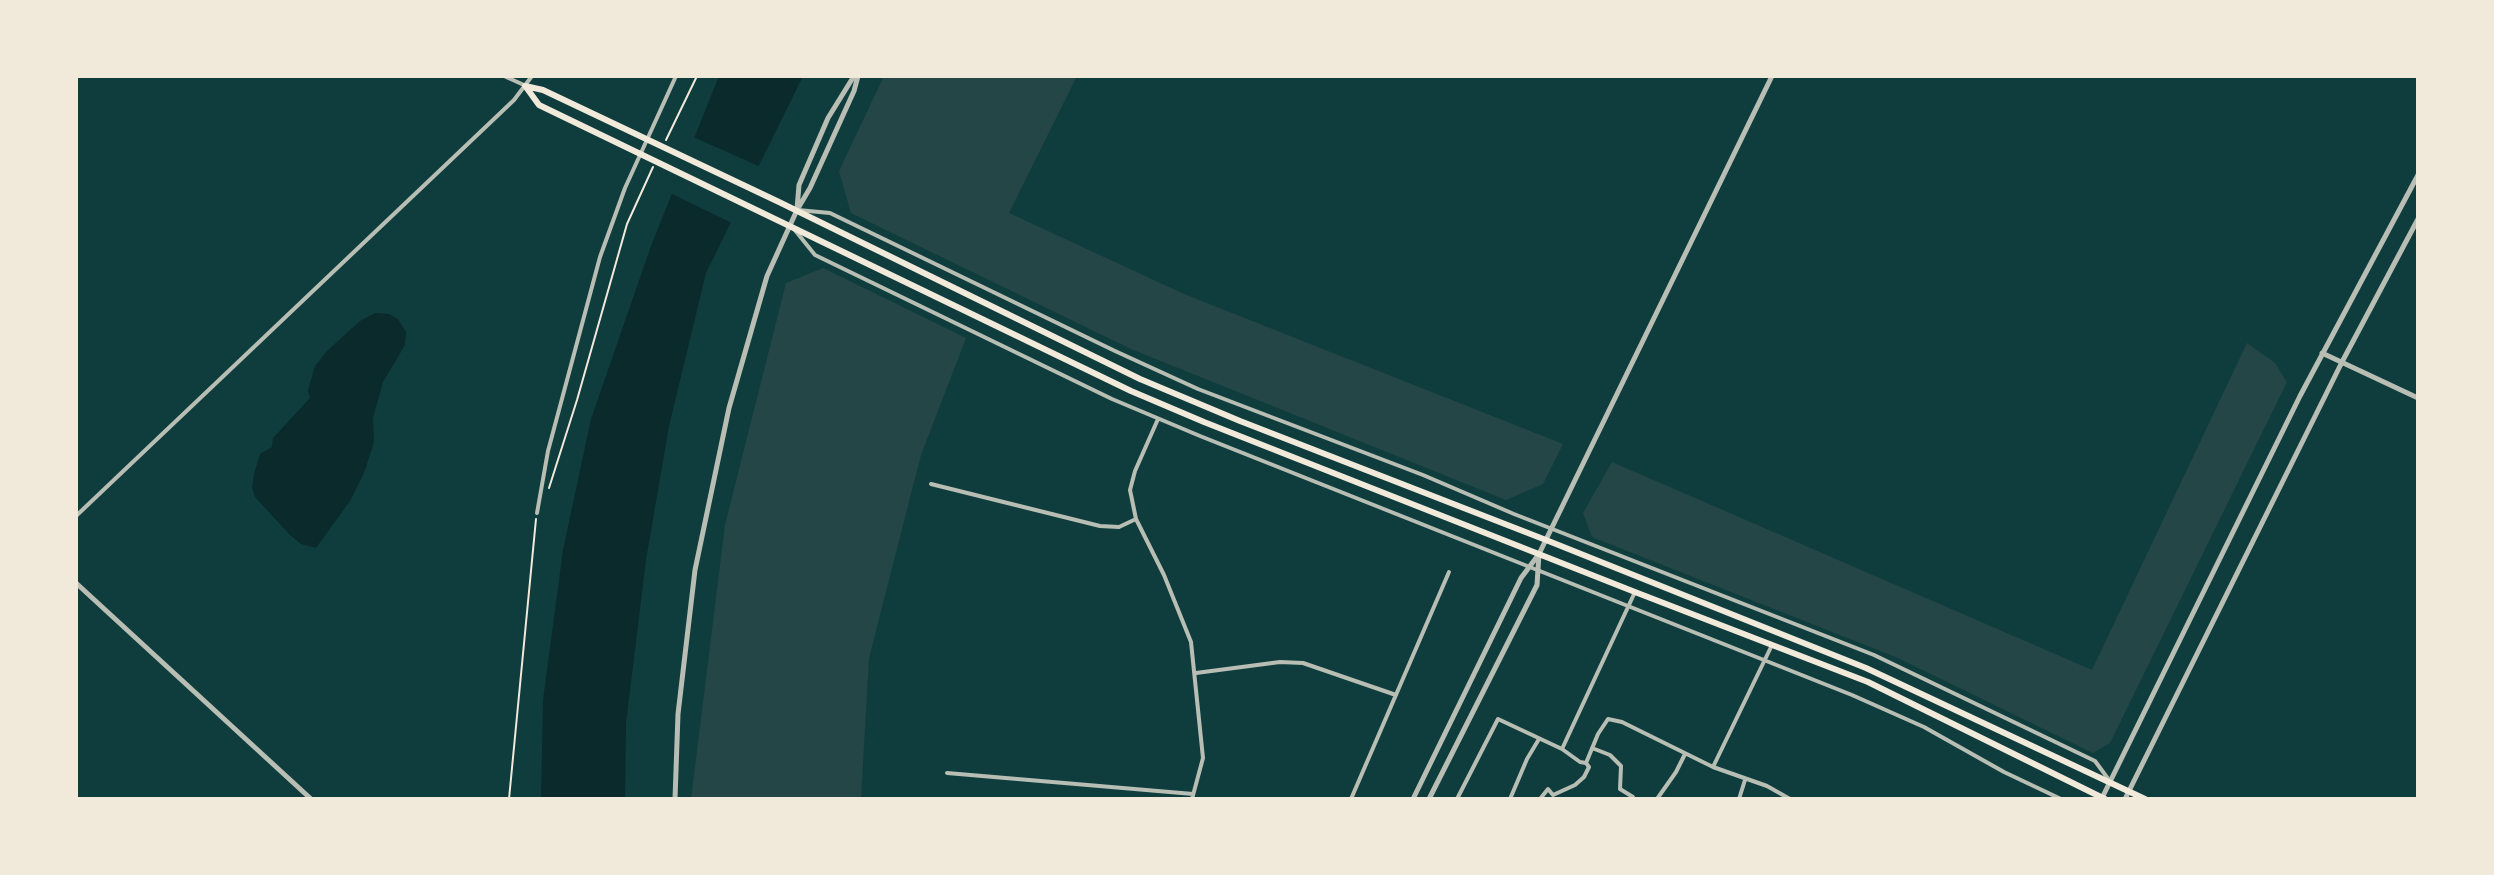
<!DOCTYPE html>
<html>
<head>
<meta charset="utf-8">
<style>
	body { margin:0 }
	#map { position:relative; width:2494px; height:875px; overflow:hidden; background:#0f3d3e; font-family:Jost,sans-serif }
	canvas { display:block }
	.frame { position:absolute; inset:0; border:78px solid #f1e9da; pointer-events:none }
</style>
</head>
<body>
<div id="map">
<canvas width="2494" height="875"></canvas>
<div class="frame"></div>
</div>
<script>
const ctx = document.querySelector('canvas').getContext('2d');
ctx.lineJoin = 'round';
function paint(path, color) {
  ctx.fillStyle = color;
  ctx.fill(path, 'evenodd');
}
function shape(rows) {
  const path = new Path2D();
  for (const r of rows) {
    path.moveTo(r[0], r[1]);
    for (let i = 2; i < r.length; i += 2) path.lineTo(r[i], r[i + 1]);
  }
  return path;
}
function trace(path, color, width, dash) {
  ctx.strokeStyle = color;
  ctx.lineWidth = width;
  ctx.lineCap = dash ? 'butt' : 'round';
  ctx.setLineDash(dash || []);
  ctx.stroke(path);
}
paint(shape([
	[884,76,1077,76,1009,213,1184,294,1563,444,1543,484,1506,500,1131,349,851,213,839,171],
	[823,268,966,338,921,455,869,658,861,799,691,799,725,525,786,283],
	[2247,343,2275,363,2287,382,2110,743,2093,753,1898,658,1592,537,1583,513,1612,462,2092,670]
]), '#244646');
paint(shape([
	[719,76,803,76,706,273,669,426,646,560,626,723,625,799,541,799,543,700,563,550,591,419,651,246],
	[375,313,389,314,398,319,406,332,405,345,383,382,373,418,374,442,364,473,350,501,316,548,301,544,290,535,255,497,252,488,254,474,260,454,272,447,273,438,310,398,308,390,315,366,327,351,360,321]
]), '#0a2a2b');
paint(shape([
	[691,136,763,168,736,225,668,192]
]), '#0f3d3e');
trace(shape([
	[666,140,697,76],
	[549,488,577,400,627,224,653,167],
	[509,799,536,519]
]), '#f1e9da', 2);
trace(shape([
	[504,76,524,85],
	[798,210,830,213,1115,351,1198,389,1423,475,1514,514,1874,655,2095,761,2109,780],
	[794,229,815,255,1112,399,1200,436,1852,695,1924,727,2004,772,2061,799],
	[1158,419,1135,471,1130,490,1136,519,1164,575,1191,642,1203,758,1192,799],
	[931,484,1100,526,1119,527,1136,519],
	[537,513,548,451,600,257,625,188,676,76],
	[76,516,514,100,532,76],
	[1196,673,1280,662,1303,663,1396,695],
	[1592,748,1610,755,1621,766,1620,789,1633,797,1633,799],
	[1562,749,1580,762,1586,763,1598,734,1608,719,1622,722,1713,767,1767,786,1790,799],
	[1713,767,1772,645],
	[947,773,1193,794],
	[1351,799,1449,572],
	[1457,799,1498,719,1562,749,1635,592],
	[1510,799,1527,759,1539,739],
	[1540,799,1548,789,1553,795,1575,785,1584,777,1589,767,1586,763],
	[1657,799,1676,772,1685,754],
	[1739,799,1745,780]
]), '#b8beb3', 4);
trace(shape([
	[797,209,799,185,828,118,854,76],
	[2322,353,2418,398],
	[76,583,311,799],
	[2102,798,2300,396,2418,175],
	[675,799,678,714,695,570,729,408,767,276,797,210,810,188,854,91,858,76],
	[1413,799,1521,578,1539,554,1772,76],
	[1429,799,1537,585,1539,554],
	[2125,799,2342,362,2418,219]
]), '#b8beb3', 5);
trace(shape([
	[525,86,543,90,779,202,1140,379,1240,421,1546,540,1866,668,2145,799],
	[526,87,539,105,1131,391,1204,422,1635,592,1868,682,2105,799]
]), '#f1e9da', 6);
</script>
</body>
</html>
